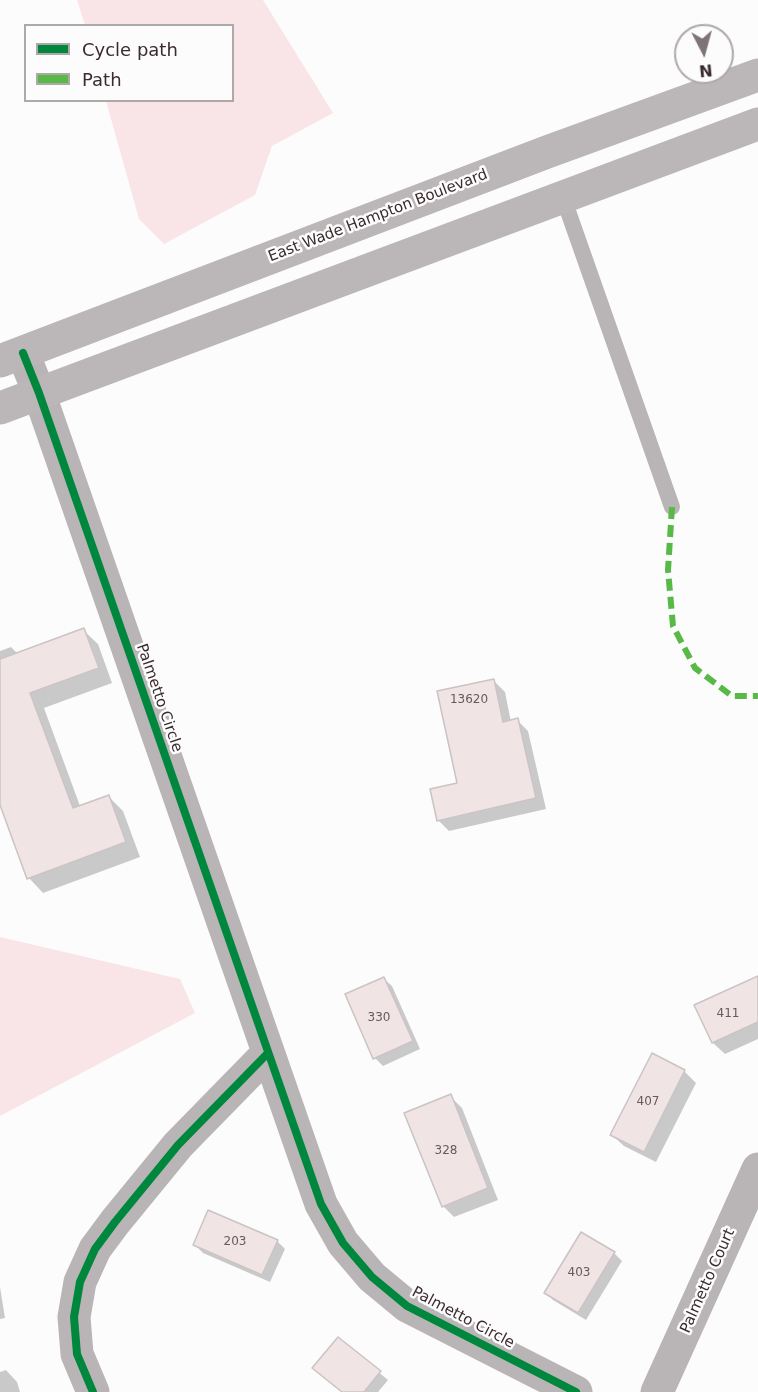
<!DOCTYPE html>
<html>
<head>
<meta charset="utf-8">
<style>
	body { margin:0 }
	#map { position:relative; width:758px; height:1392px; overflow:hidden; background:#fcfcfc; font-family:"DejaVu Sans",sans-serif }
	canvas { display:block }
	.legend { position:absolute; left:24px; top:24px; width:210px; height:78px; box-sizing:border-box; background:#fcfcfc; border:2px solid #afa8a9; margin:0; padding:8px 10px; list-style:none; font-size:18px; color:#3b2b2d }
	.legend li { display:flex; align-items:center; gap:12px; height:30px }
	.legend b { width:30px; border:2px solid #afa8a9 }
	.north { position:absolute; left:674px; top:24px; width:60px; height:60px; box-sizing:border-box; background:#fcfcfc; border:2px solid #afa8a9; border-radius:50%; rotate:174deg; font-size:16px; font-weight:700; line-height:24px; text-align:center; color:#3b2b2d }
	.north::after { content:''; display:block; margin:auto; width:21px; height:27px; background:#7f7475; clip-path:polygon(50% 0,100% 100%,50% 72%,0 100%) }
</style>
</head>
<body>
<div id="map">
<canvas width="758" height="1392"></canvas>
<ul class="legend">
<li><b style="height:8px;background:#00873e"></b>Cycle path</li>
<li><b style="height:8px;background:#58b947"></b>Path</li>
</ul>
<div class="north">N</div>
</div>
<script>
const ctx = document.querySelector('canvas').getContext('2d');
ctx.lineJoin = 'round';
function paint(path, color) {
  ctx.fillStyle = color;
  ctx.fill(path, 'evenodd');
}
function shape(rows) {
  const path = new Path2D();
  for (const r of rows) {
    path.moveTo(r[0], r[1]);
    for (let i = 2; i < r.length; i += 2) path.lineTo(r[i], r[i + 1]);
  }
  return path;
}
function trace(path, color, width, dash) {
  ctx.strokeStyle = color;
  ctx.lineWidth = width;
  ctx.lineCap = dash ? 'butt' : 'round';
  ctx.setLineDash(dash || []);
  ctx.stroke(path);
}
function drawText(font, color, halo, rows, align = 'center') {
  ctx.font = font + ' "DejaVu Sans",sans-serif';
  ctx.lineWidth = 5;
  ctx.setLineDash([]);
  ctx.textBaseline = 'middle';
  ctx.strokeStyle = halo;
  ctx.fillStyle = color;
  for (const [text, x, y, turn = 0] of rows) {
    ctx.save();
    ctx.translate(x, y);
    ctx.rotate((+turn || 0) * Math.PI / 180);
    ctx.textAlign = isNaN(turn) ? turn : align;
    if (halo) ctx.strokeText(text, 0, 0);
    ctx.fillText(text, 0, 0);
    ctx.restore();
  }
}
paint(shape([
	[77,0,263,0,333,113,272,146,255,195,164,244,139,219,106,101,232,100,232,26,85,25],
	[0,937,180,979,195,1013,0,1116]
]), '#f9e5e7');
paint(shape([
	[83,630,98,644,112,683,44,708,80,806,108,796,123,811,140,857,43,893,29,878,0,801,0,651,11,647,18,654],
	[494,681,505,692,511,722,517,720,528,731,546,809,449,831,438,820,459,784],
	[758,977,758,1039,725,1054,713,1043,696,1005],
	[384,979,392,986,420,1049,383,1066,375,1058],
	[684,1071,696,1083,656,1162,624,1146,612,1135],
	[450,1096,462,1108,498,1200,454,1217,443,1206],
	[277,1241,285,1249,270,1282,203,1253,195,1245],
	[614,1253,622,1261,586,1320,553,1300,546,1293],
	[0,1287,5,1318,0,1319],
	[338,1339,388,1380,378,1392,343,1392],
	[6,1370,17,1382,20,1392,0,1392,0,1372]
]), '#0003');
const building = shape([
	[84,628,99,668,30,693,73,808,109,795,126,842,27,879,0,805,0,659,84,628],
	[494,679,503,722,518,718,536,798,437,821,430,789,457,783,437,691,494,679],
	[758,976,758,1022,712,1043,694,1005,758,976],
	[384,977,413,1041,373,1059,345,994,384,977],
	[652,1053,685,1070,644,1152,610,1135,652,1053],
	[451,1094,488,1188,442,1207,404,1113,451,1094],
	[208,1210,278,1240,262,1275,193,1245,208,1210],
	[581,1232,615,1252,578,1313,544,1293,581,1232],
	[338,1337,381,1371,364,1392,342,1392,312,1368,338,1337]
]);
paint(building, '#f0e4e5');
trace(building, '#cbc3c4', 1.5);
trace(shape([
	[563,197,672,507]
]), '#b9b4b5', 16);
trace(shape([
	[23,353,39,393,321,1204,343,1243,372,1277,407,1306,576,1392],
	[93,1392,77,1354,74,1317,80,1282,95,1249,115,1222,178,1145,268,1053],
	[657,1392,758,1169]
]), '#b9b4b5', 33);
trace(shape([
	[0,361,547,152,758,75],
	[0,408,758,124]
]), '#bbb6b7', 33);
trace(shape([
	[672,507,668,570,673,626,695,668,732,696,758,696]
]), '#58b947', 6, [12, 6]);
trace(shape([
	[23,353,39,393,321,1204,343,1243,372,1277,407,1306,576,1392],
	[93,1392,77,1354,74,1317,80,1282,95,1249,115,1222,178,1145,268,1053]
]), '#00873e', 8);
drawText('12px', '#68595b', null, [
	["13620",469,700],
	["411",728,1014],
	["330",379,1018],
	["407",648,1102],
	["328",446,1151],
	["203",235,1242],
	["403",579,1273]
]);
drawText('15px', '#3b2b2d', '#fcfcfc', [
	["East Wade Hampton Boulevard",378,216,-21],
	["Palmetto Circle",159,698,71],
	["Palmetto Court",708,1281,-66],
	["Palmetto Circle",463,1318,28]
]);
</script>
</body>
</html>
